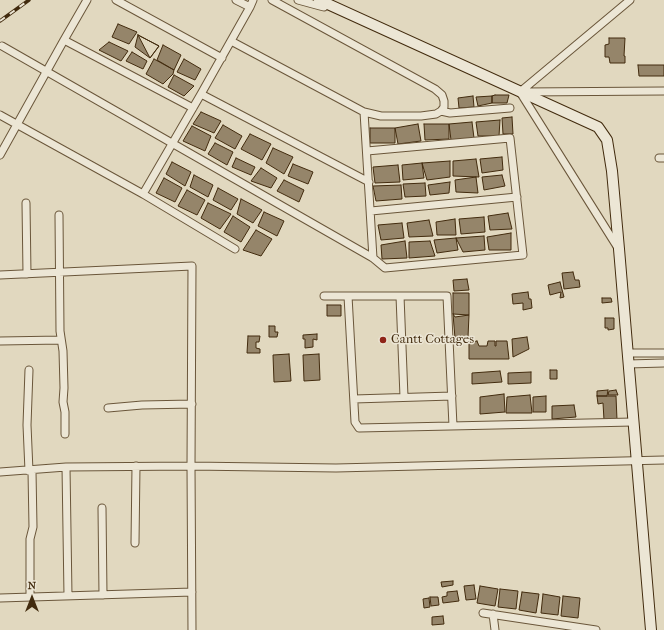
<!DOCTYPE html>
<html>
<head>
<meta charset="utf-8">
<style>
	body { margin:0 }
	#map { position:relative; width:664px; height:630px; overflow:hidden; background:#e1d8bf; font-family:"IM FELL French Canon",serif }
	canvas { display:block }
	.north { position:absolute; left:12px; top:578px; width:40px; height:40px; -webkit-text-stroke:3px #ece6d5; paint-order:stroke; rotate:0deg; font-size:11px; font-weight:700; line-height:16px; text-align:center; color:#422b0e }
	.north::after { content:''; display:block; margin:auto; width:14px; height:18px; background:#422b0e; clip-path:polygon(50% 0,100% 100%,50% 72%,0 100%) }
</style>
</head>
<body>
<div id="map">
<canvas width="664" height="630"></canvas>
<div class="north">N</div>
</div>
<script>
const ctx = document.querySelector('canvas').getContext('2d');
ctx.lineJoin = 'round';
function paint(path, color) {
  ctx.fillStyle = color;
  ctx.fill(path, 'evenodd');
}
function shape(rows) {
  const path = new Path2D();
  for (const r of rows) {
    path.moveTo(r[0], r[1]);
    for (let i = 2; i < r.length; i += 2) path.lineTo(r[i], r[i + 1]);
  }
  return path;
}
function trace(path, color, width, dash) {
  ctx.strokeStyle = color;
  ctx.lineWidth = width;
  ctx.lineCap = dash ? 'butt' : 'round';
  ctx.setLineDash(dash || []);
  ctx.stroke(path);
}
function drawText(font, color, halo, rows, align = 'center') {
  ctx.font = font + ' "IM FELL French Canon",serif';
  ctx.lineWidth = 3;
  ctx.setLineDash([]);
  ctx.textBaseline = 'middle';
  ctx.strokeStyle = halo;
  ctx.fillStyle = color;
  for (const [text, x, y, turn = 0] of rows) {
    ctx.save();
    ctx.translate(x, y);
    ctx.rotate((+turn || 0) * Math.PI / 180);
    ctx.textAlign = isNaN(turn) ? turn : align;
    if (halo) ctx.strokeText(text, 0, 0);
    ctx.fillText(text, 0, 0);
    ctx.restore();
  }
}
const building = shape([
	[118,24,137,32,129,44,112,37,118,24],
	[138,35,159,46,150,58,138,35],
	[138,35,159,46,150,58,135,47,138,35],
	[609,38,625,38,624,56,625,56,625,63,610,63,609,57,605,57,605,45,609,44,609,38],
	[109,42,128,51,121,61,99,50,109,42],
	[163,45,181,55,174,70,157,60,163,45],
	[132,52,147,61,143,69,126,61,132,52],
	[154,59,174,70,173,74,163,84,146,74,154,59],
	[184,59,201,69,195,80,177,72,184,59],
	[638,65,664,65,664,76,639,76,638,65],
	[174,75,194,86,184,96,168,87,174,75],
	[495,95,509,95,507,103,492,103,492,96,495,95],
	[473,96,474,107,459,108,458,98,473,96],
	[492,96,492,103,478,106,476,97,492,96],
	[201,112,221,121,214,133,193,124,201,112],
	[512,117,513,134,503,134,502,118,512,117],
	[500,120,499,136,478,136,476,122,500,120],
	[472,122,474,138,451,140,449,124,472,122],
	[418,124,421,141,398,144,395,128,418,124],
	[424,124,449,124,449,139,425,140,424,124],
	[223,125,242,136,235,149,215,138,223,125],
	[192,126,211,136,205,151,183,141,192,126],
	[370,128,395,128,395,143,370,143,370,128],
	[250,134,271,144,262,160,241,149,250,134],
	[215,143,233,152,227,165,208,154,215,143],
	[273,148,293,157,284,174,266,163,273,148],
	[502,157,503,170,482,173,480,159,502,157],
	[236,158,255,167,251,175,232,167,236,158],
	[476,159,479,177,453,176,453,161,476,159],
	[450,161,450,177,427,180,422,163,450,161],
	[172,162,191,172,185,186,166,174,172,162],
	[422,163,424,178,403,180,402,165,422,163],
	[293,164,313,172,308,184,288,176,293,164],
	[398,165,400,182,375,183,373,167,398,165],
	[261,168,277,178,271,188,251,181,261,168],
	[194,175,213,185,208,197,190,187,194,175],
	[502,175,505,186,484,190,482,177,502,175],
	[476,177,478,193,456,192,455,180,476,177],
	[164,178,182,188,175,202,156,193,164,178],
	[284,180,304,190,299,202,277,191,284,180],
	[450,182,449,193,430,195,428,185,450,182],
	[425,183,426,196,405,197,403,184,425,183],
	[401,185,402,199,376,201,373,186,401,185],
	[218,188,238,199,231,210,213,200,218,188],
	[187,190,205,200,197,215,178,206,187,190],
	[241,199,262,210,253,223,237,214,241,199],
	[208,203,231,214,220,229,201,218,208,203],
	[264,212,284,221,277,236,258,226,264,212],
	[508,213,512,229,490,230,488,216,508,213],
	[233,216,250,227,241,242,224,232,233,216],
	[484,217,485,232,461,234,459,219,484,217],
	[455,219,456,235,437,235,436,222,455,219],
	[429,220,433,236,409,237,407,223,429,220],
	[402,223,404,238,381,240,378,225,402,223],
	[256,230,272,239,261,256,243,250,256,230],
	[511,233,511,250,489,250,487,237,511,233],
	[484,236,485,250,463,252,456,238,484,236],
	[456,238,458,250,437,253,434,240,456,238],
	[405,241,407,258,382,259,381,245,405,241],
	[430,241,435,256,409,258,409,242,430,241],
	[573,272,575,280,579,280,580,287,564,289,562,273,573,272],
	[467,279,469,290,454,291,453,280,467,279],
	[560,282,564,297,560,298,561,292,550,295,548,285,560,282],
	[528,292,529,299,531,299,532,308,523,310,523,303,513,304,512,294,528,292],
	[453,293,469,293,469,315,453,314,453,293],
	[602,298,611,298,612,302,602,303,602,298],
	[327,305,341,305,341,316,327,316,327,305],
	[453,314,455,317,469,315,468,337,455,338,453,314],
	[605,318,614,318,614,329,608,330,608,328,605,328,605,318],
	[269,326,275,326,275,332,278,332,277,337,269,337,269,326],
	[317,334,317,340,313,339,313,347,305,348,305,339,303,339,303,335,317,334],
	[248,336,260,336,259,342,256,342,256,348,260,349,260,353,247,353,248,336],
	[527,337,529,349,513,357,512,339,527,337],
	[477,341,479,346,487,346,488,341,495,341,495,346,496,346,496,341,507,341,509,359,469,359,469,343,477,341],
	[289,354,291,381,274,382,273,355,289,354],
	[319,354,320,380,304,381,303,355,319,354],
	[550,370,557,370,557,379,550,379,550,370],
	[500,371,502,382,472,384,472,373,500,371],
	[531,372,531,383,508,384,508,373,531,372],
	[608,390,607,396,597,396,597,391,608,390],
	[616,390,618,395,608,395,609,391,616,390],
	[504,394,505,412,480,414,480,397,504,394],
	[530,395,532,413,506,413,507,397,530,395],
	[546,396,546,412,533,412,533,397,546,396],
	[597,396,616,396,617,420,604,420,603,403,598,404,597,396],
	[574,405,576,417,552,419,552,406,574,405],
	[453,581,453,585,442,587,441,582,453,581],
	[474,585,476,599,466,600,464,586,474,585],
	[480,586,498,589,495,606,477,603,480,586],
	[500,589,518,591,516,609,498,607,500,589],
	[457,591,459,601,443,603,442,597,447,596,447,592,457,591],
	[522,592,539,594,536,613,519,610,522,592],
	[543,594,560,597,558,615,541,613,543,594],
	[563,596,580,598,578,618,561,616,563,596],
	[430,597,438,597,439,605,431,606,430,597],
	[429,598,430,607,424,608,423,599,429,598],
	[443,616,444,624,432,625,432,617,443,616]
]);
paint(building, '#95856a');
trace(building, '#422b0e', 1);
const street = shape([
	[116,0,222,58],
	[236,0,250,7],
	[272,0,435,89,442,95,444,101,444,107,441,111,436,114,421,116,381,116,364,112],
	[298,0,320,6,324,7,327,4],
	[64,40,87,0],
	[231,41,364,112,373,258],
	[2,46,373,258,385,268,523,255,510,138,367,151],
	[520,92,618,248],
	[520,92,630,0],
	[524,92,664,91],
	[201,94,369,182],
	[441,111,450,113,510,108],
	[0,115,143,194,235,249],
	[0,155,64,40,193,108],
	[659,158,664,158],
	[143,194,201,94,250,7,253,0],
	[26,203,27,274],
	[371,211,517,197],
	[59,215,60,331,63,351,64,388,63,402,65,412,65,434],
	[0,275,192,266,191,466,192,630],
	[324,296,447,296,453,426],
	[348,296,355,422,359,428,633,422],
	[400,296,404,397],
	[0,341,61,340],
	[627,353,664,353],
	[628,364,664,363],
	[29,370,27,425,29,471],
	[354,399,452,396],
	[108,408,142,405,192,404],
	[66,467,68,596],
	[0,472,66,467,191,466,336,468,664,460],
	[102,508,103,595],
	[135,543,136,466],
	[30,597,30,539,33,527,32,471],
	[0,598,192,592],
	[483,613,596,630],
	[493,614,495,630]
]);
const secondary = shape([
	[319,0,598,127,607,140,612,171,619,249,651,630]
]);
trace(street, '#6a563a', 9);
trace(secondary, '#422b0e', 12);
trace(street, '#ece6d5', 7);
trace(secondary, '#ece6d5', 10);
const rail = shape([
	[0,21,29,0]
]);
trace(rail, '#422b0e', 3.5);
trace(rail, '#ece6d5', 2, [6]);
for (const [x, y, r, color] of [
	[383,340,4,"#8f2418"]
]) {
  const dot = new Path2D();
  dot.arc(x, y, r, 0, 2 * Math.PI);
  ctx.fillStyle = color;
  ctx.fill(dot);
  trace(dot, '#ece6d5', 1.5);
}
drawText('13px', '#422b0e', '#ece6d5', [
	["Cantt Cottages",391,340]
], 'left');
</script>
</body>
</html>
